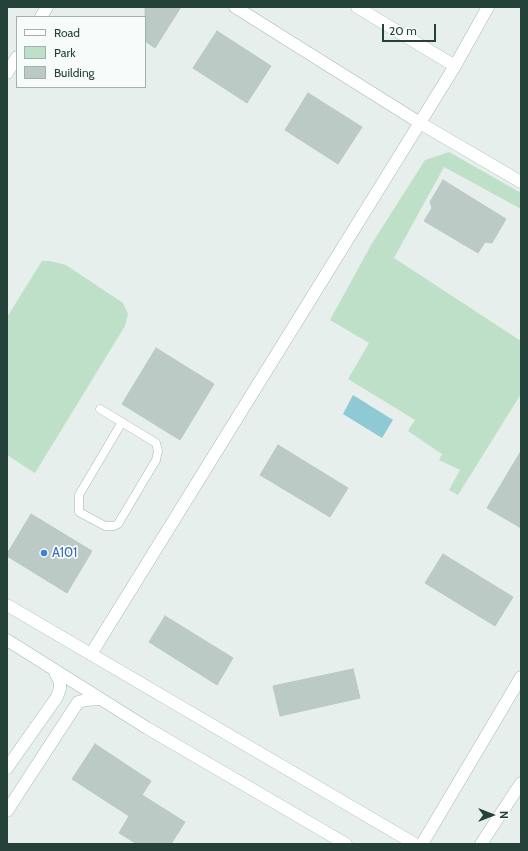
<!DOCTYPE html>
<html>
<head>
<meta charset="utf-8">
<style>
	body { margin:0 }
	#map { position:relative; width:528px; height:851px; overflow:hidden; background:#e6efeb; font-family:Cabin,sans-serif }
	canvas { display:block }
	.frame { position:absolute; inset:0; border:8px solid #24423a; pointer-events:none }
	.legend { position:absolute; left:16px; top:16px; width:130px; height:72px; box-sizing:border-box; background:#f7fbf9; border:1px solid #a3b1ad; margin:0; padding:5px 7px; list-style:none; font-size:12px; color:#24423a }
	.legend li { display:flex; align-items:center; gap:8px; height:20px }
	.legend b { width:20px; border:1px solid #a3b1ad }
	.north { position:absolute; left:472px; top:795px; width:40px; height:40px; -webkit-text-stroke:3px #f7fbf9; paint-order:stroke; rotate:90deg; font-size:11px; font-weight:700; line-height:16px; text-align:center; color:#24423a }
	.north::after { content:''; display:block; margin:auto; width:14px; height:18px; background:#24423a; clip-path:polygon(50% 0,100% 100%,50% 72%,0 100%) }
	.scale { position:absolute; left:382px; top:24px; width:54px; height:18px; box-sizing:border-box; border:2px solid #24423a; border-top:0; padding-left:5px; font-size:12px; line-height:14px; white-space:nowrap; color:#24423a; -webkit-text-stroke:3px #f7fbf9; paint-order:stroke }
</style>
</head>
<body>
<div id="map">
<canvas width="528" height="851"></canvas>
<div class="frame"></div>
<ul class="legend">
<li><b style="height:5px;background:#fff"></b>Road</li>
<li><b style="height:11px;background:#bfe0c8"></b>Park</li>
<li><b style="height:11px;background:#bbcac4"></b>Building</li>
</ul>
<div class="north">N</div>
<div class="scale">20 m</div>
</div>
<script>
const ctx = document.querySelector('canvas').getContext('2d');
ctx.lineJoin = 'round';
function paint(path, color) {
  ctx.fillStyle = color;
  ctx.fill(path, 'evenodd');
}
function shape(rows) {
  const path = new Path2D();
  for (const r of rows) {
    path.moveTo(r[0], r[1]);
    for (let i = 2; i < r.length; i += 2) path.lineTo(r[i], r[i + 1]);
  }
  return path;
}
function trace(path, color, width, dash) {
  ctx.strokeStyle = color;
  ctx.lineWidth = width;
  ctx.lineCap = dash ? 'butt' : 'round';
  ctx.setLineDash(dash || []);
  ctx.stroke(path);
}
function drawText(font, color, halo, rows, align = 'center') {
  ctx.font = font + ' Cabin,sans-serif';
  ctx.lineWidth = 3.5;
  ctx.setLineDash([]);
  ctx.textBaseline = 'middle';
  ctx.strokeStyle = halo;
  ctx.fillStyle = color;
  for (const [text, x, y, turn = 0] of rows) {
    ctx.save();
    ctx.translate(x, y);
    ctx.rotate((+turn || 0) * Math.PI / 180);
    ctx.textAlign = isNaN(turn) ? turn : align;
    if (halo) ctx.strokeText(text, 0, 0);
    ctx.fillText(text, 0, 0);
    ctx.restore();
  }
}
paint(shape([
	[449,152,521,193,521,209,444,167,394,258,521,341,521,394,458,495,449,490,460,470,439,460,442,454,408,431,415,420,348,379,369,343,330,320,371,245,425,160],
	[42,261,50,261,66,265,123,303,128,314,125,326,35,473,7,455,7,317]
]), '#bfe0c8');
paint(shape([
	[353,395,393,420,382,438,343,414]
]), '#8ec9d4');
const building = shape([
	[145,7,181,7,155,48,145,41,145,7],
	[217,31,271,66,247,103,193,68,217,31],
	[308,93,362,127,338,164,285,130,308,93],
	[443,180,506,219,492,243,485,242,478,253,424,221,432,208,430,202,443,180],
	[156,348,214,384,180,440,122,404,156,348],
	[278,445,348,488,330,517,260,475,278,445],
	[521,451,521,528,487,508,521,451],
	[31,514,92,551,67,593,7,556,7,554,31,514],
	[443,554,513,597,495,626,425,583,443,554],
	[165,616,233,658,217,685,149,642,165,616],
	[353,669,360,698,280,716,273,686,353,669],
	[95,744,151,781,142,795,185,822,171,844,137,844,119,833,129,816,72,779,95,744]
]);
paint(building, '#bbcac4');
trace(building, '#b8c9c2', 1);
const service = shape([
	[100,409,156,443,158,451,156,460,118,524,114,526,105,526,79,512,79,495,122,422]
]);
const minor = shape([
	[41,17,47,7],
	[7,73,17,57],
	[420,123,521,182],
	[91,654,455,66,488,7],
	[7,768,57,697,60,688,60,682,54,670],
	[7,811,78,702,86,700,100,699],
	[422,844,521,677],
	[481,844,521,783]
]);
const tertiary = shape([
	[235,7,420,123],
	[357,7,455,66]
]);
const secondary = shape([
	[7,605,415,844],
	[7,640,147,728,346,844]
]);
trace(service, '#a8b8b2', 9);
trace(minor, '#a8b8b2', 13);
trace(tertiary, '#a8b8b2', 13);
trace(secondary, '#a4bbb3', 13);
trace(service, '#fff', 8);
trace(minor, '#fff', 12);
trace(tertiary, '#fff', 12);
trace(secondary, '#fff', 12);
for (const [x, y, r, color] of [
	[44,553,4,"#3f7fe0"]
]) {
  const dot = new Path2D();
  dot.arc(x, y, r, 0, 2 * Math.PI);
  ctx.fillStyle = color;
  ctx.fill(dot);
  trace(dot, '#f7fbf9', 1.5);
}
drawText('13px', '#366cbe', '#f7fbf9', [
	["A101",52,553]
], 'left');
</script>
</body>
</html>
